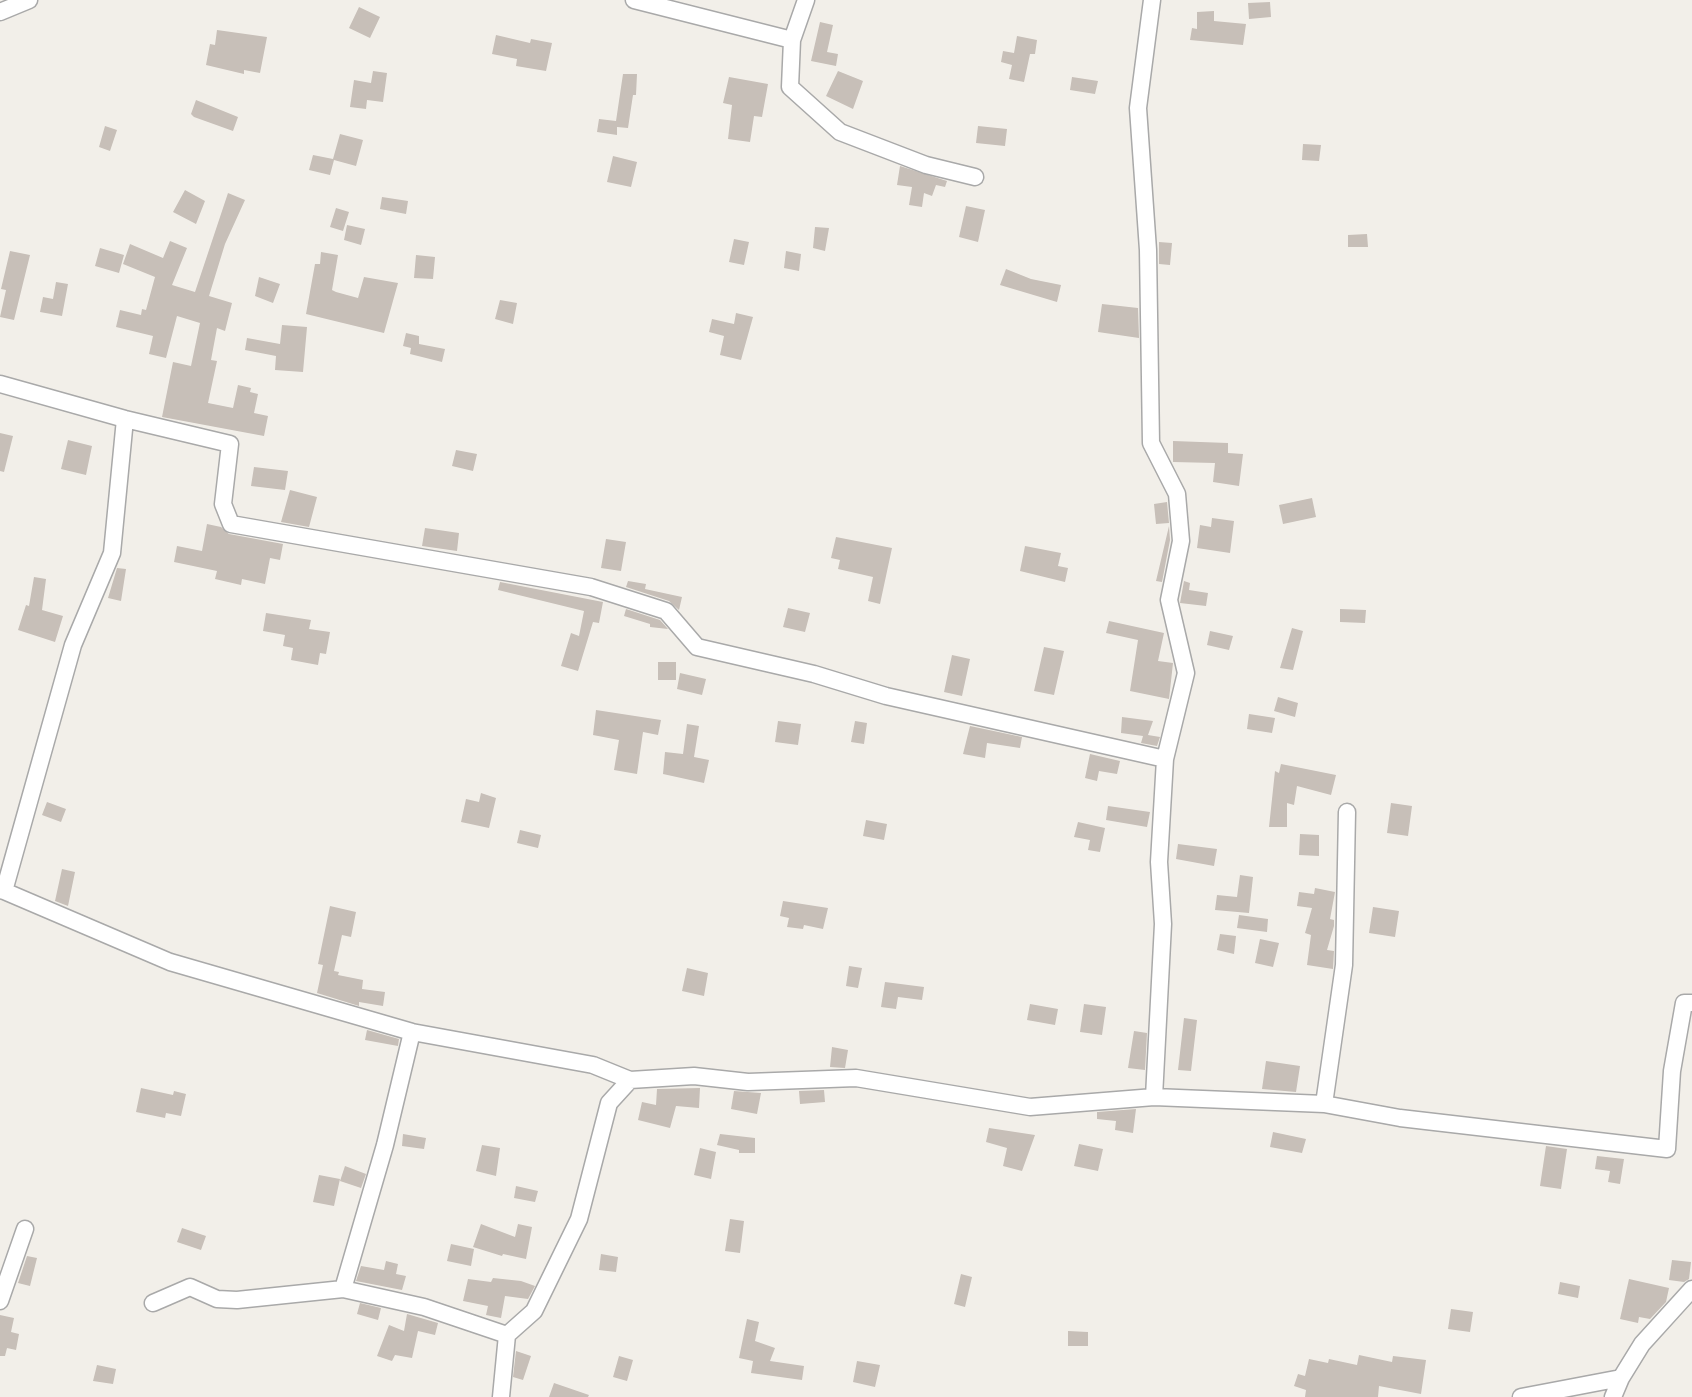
<!DOCTYPE html>
<html>
<head>
<meta charset="utf-8">
<style>
	body { margin:0 }
	canvas { display:block; background:#f2efe9 }
</style>
</head>
<body>
<canvas width="1692" height="1397"></canvas>
<script>
const ctx = document.querySelector('canvas').getContext('2d');
ctx.lineJoin = 'round';
function paint(path, color) {
  ctx.fillStyle = color;
  ctx.fill(path, 'evenodd');
}
function shape(rows) {
  const path = new Path2D();
  for (const r of rows) {
    path.moveTo(r[0], r[1]);
    for (let i = 2; i < r.length; i += 2) path.lineTo(r[i], r[i + 1]);
  }
  return path;
}
function trace(path, color, width, dash) {
  ctx.strokeStyle = color;
  ctx.lineWidth = width;
  ctx.lineCap = dash ? 'butt' : 'round';
  ctx.setLineDash(dash || []);
  ctx.stroke(path);
}
paint(shape([
	[1270,2,1271,17,1249,19,1248,3],
	[359,7,380,17,370,38,349,28],
	[1214,11,1214,21,1246,24,1243,45,1190,40,1192,28,1197,29,1197,12],
	[820,22,833,25,827,52,838,54,836,66,811,61],
	[217,30,267,37,260,73,244,70,244,74,206,65,210,44,215,45],
	[496,35,530,43,531,39,552,43,546,71,516,66,517,59,492,54],
	[1017,36,1037,40,1035,54,1030,54,1024,82,1009,79,1012,65,1001,62,1003,51,1014,53],
	[373,71,387,73,383,102,367,100,366,109,350,107,354,80,371,83],
	[838,71,863,81,853,109,826,96],
	[623,74,637,74,636,95,633,95,628,128,617,127,617,135,597,132,599,119,616,121],
	[729,77,768,84,762,117,754,116,750,142,728,139,732,105,723,103],
	[1072,77,1098,81,1095,94,1070,90],
	[196,100,238,117,233,131,194,117,191,114],
	[105,126,117,130,110,151,99,147],
	[978,126,1007,129,1005,146,976,143],
	[340,134,363,140,356,166,334,160,330,175,309,170,313,155,333,159],
	[1303,144,1321,145,1319,161,1302,160],
	[613,156,637,162,631,187,607,182],
	[900,166,947,181,945,187,936,185,932,196,924,193,922,207,909,205,912,187,897,185],
	[185,190,205,201,196,224,173,212],
	[228,193,245,200,225,244,209,296,232,303,225,331,217,328,211,360,217,361,208,403,233,408,238,385,251,388,250,392,258,394,254,413,268,416,264,436,162,417,173,362,191,366,200,323,177,316,166,358,149,354,153,336,116,327,120,310,141,315,142,309,146,310,155,277,123,264,130,244,163,258,170,241,187,248,172,285,195,292],
	[382,197,408,201,406,214,380,209],
	[966,206,985,210,978,242,959,237],
	[336,208,349,212,343,231,330,227],
	[347,225,365,229,361,245,344,240],
	[815,227,829,228,825,251,813,248],
	[1367,234,1368,247,1348,247,1348,235],
	[734,239,749,242,744,265,729,262],
	[1159,242,1172,243,1170,265,1159,264],
	[100,248,124,255,119,273,95,266],
	[10,251,30,255,14,320,0,317,6,290,1,289],
	[786,251,801,254,799,271,784,268],
	[321,252,338,255,332,290,336,292,358,298,364,277,398,283,384,333,306,314,315,264,320,264],
	[416,255,435,257,433,279,414,278],
	[1006,269,1031,279,1061,285,1057,302,1000,285],
	[259,277,280,284,273,303,255,296],
	[56,282,68,284,62,316,40,312,43,297,53,299],
	[500,300,517,303,513,324,495,319],
	[1102,304,1138,308,1139,338,1098,332],
	[736,313,753,317,741,360,720,355,724,336,709,332,712,319,734,324],
	[282,325,307,327,303,372,275,370,276,356,245,350,247,338,280,344],
	[406,333,419,336,419,344,445,349,442,362,410,354,411,348,403,346],
	[0,433,13,436,4,472,0,471],
	[68,440,92,446,86,475,61,469],
	[1173,441,1228,443,1228,453,1243,454,1239,486,1213,482,1215,463,1173,462],
	[456,450,477,454,473,471,452,466],
	[254,467,288,471,285,490,251,486],
	[290,490,317,497,309,527,281,522],
	[1312,498,1316,517,1283,524,1279,505],
	[1167,502,1169,523,1156,524,1154,504],
	[1212,518,1234,521,1230,553,1197,548,1200,525,1211,527],
	[207,524,221,527,229,534,283,544,280,560,270,558,265,584,242,579,241,585,215,579,217,571,174,562,177,546,202,551],
	[1169,526,1170,540,1162,582,1156,581],
	[425,528,459,533,457,551,422,546],
	[836,537,892,548,880,604,868,601,873,577,838,569,840,560,831,558],
	[606,539,626,542,621,571,601,568],
	[1025,546,1061,553,1058,566,1068,568,1065,582,1020,571],
	[117,568,126,569,121,601,108,598],
	[34,577,46,579,42,610,63,616,55,642,18,630,26,605,29,606],
	[628,581,646,584,645,589,682,597,679,610,669,601,626,587],
	[1184,581,1190,583,1189,590,1208,593,1206,606,1180,603],
	[500,582,603,602,599,623,593,622,578,671,561,666,571,633,579,636,584,611,498,590],
	[788,608,810,613,805,632,783,627],
	[626,609,660,620,668,629,650,627,650,624,624,616],
	[1340,609,1366,610,1365,623,1340,622],
	[266,613,311,620,309,629,330,632,326,654,320,653,318,665,291,660,293,648,283,646,285,635,263,631],
	[1109,621,1164,633,1158,661,1173,663,1169,699,1130,691,1138,640,1106,633],
	[1292,628,1303,631,1293,670,1280,668],
	[1210,631,1233,636,1229,650,1207,645],
	[1044,647,1064,651,1054,695,1034,691],
	[952,655,970,659,962,696,944,692],
	[658,662,676,662,676,680,658,680],
	[680,673,706,679,702,695,677,689],
	[1278,697,1298,703,1295,717,1274,711],
	[596,710,661,720,658,735,643,732,637,774,614,770,619,740,593,735],
	[1249,714,1275,718,1272,733,1247,729],
	[1122,717,1153,721,1148,735,1160,737,1157,746,1141,743,1143,736,1121,733],
	[778,721,801,724,798,745,775,742],
	[855,721,867,723,864,744,851,742],
	[687,724,699,726,694,757,709,760,704,783,663,774,665,752,683,754],
	[970,726,1022,737,1020,748,987,743,985,758,963,754],
	[1090,754,1120,761,1117,774,1099,771,1097,781,1085,778],
	[1281,764,1336,775,1331,795,1297,786,1294,805,1287,803,1287,827,1269,827,1275,771,1279,773],
	[481,793,496,798,489,828,461,822,466,799,479,802],
	[47,802,66,809,61,822,42,815],
	[1391,803,1412,806,1408,836,1387,833],
	[1108,806,1150,812,1147,827,1106,820],
	[866,820,887,824,884,840,863,836],
	[1078,822,1105,828,1100,852,1088,850,1090,840,1074,837],
	[520,830,541,835,538,848,517,843],
	[1300,834,1319,835,1319,856,1299,855],
	[1178,844,1217,849,1214,866,1176,859],
	[62,869,75,872,68,906,55,901],
	[1240,875,1253,877,1249,913,1215,910,1217,895,1237,897],
	[1315,888,1335,892,1330,919,1334,920,1334,926,1327,950,1334,951,1333,969,1307,965,1311,935,1305,933,1312,908,1297,906,1299,892,1314,894],
	[783,901,828,908,823,929,804,925,803,929,787,927,789,918,780,916],
	[330,906,356,912,351,937,342,935,334,971,339,972,338,975,363,980,362,989,385,992,383,1006,359,1002,359,1006,317,993,323,965,318,964],
	[1373,907,1399,911,1395,937,1369,933],
	[1239,915,1268,919,1267,932,1237,928],
	[1220,934,1236,936,1234,954,1217,950],
	[1260,939,1279,943,1273,967,1255,963],
	[849,966,862,968,858,988,846,986],
	[687,968,708,973,704,996,682,991],
	[885,982,924,987,922,1000,898,997,896,1009,881,1007],
	[1030,1004,1058,1009,1055,1025,1027,1020],
	[1084,1004,1106,1007,1102,1035,1080,1032],
	[1184,1018,1197,1020,1191,1071,1178,1070],
	[367,1030,399,1039,398,1046,365,1040],
	[1134,1031,1147,1033,1145,1070,1128,1068],
	[832,1047,848,1050,845,1068,830,1067],
	[1266,1061,1300,1066,1296,1092,1262,1089],
	[141,1088,173,1095,174,1091,186,1094,181,1116,166,1113,165,1118,136,1112],
	[700,1088,699,1108,676,1106,670,1128,638,1120,642,1102,656,1105,657,1089],
	[824,1090,825,1102,800,1104,799,1091],
	[734,1091,761,1093,757,1114,731,1109],
	[1136,1109,1133,1133,1115,1130,1116,1121,1097,1119,1097,1112],
	[989,1128,1035,1135,1022,1171,1003,1166,1007,1148,986,1142],
	[1273,1132,1306,1139,1302,1153,1270,1147],
	[403,1134,426,1138,424,1149,402,1146],
	[720,1134,755,1138,755,1153,739,1153,739,1150,717,1145],
	[1079,1144,1103,1149,1098,1171,1074,1166],
	[482,1145,500,1148,496,1176,476,1171],
	[1546,1146,1567,1149,1561,1189,1540,1186],
	[700,1148,716,1152,711,1179,694,1175],
	[1597,1156,1624,1159,1620,1184,1608,1182,1610,1171,1595,1169],
	[345,1166,366,1174,361,1188,340,1181],
	[319,1175,340,1179,334,1206,313,1202],
	[516,1186,538,1191,535,1202,514,1198],
	[730,1219,744,1221,740,1253,725,1251],
	[481,1224,515,1237,518,1224,532,1227,526,1259,503,1254,502,1256,473,1247],
	[182,1228,206,1236,201,1250,177,1242],
	[451,1244,474,1249,471,1266,447,1261],
	[601,1254,618,1257,616,1272,599,1270],
	[27,1256,37,1258,30,1286,18,1283],
	[1672,1260,1691,1262,1689,1279,1684,1282,1669,1280],
	[386,1261,398,1264,396,1274,406,1276,402,1290,356,1281,361,1266,384,1270],
	[961,1274,972,1277,965,1307,954,1304],
	[493,1278,521,1281,535,1286,528,1299,505,1296,501,1318,486,1315,488,1306,463,1301,468,1279,491,1282],
	[1629,1279,1669,1288,1666,1302,1650,1319,1639,1317,1638,1323,1620,1319],
	[1560,1282,1580,1286,1578,1298,1558,1294],
	[360,1303,381,1308,378,1320,357,1314],
	[1451,1309,1473,1312,1470,1332,1448,1329],
	[407,1314,438,1323,435,1335,418,1331,412,1358,395,1355,392,1361,377,1356,389,1325,404,1331],
	[0,1315,14,1318,11,1332,19,1334,16,1350,7,1348,5,1356,0,1356],
	[747,1319,759,1322,755,1341,775,1348,770,1361,804,1366,802,1380,751,1373,753,1361,739,1358],
	[1068,1331,1088,1332,1088,1346,1068,1346],
	[516,1351,531,1356,523,1380,513,1377],
	[1359,1355,1392,1362,1393,1356,1426,1360,1421,1394,1379,1386,1378,1397,1305,1397,1306,1390,1294,1386,1298,1374,1305,1376,1309,1359,1328,1363,1329,1359,1357,1365],
	[619,1356,633,1360,627,1381,613,1377],
	[857,1361,880,1365,875,1387,853,1382],
	[97,1365,116,1369,113,1384,93,1381],
	[554,1383,589,1395,588,1397,549,1397]
]), '#c7bfb8');
const minor = shape([
	[634,0,792,40],
	[806,0,792,40,790,87,840,132,926,165,975,177],
	[1152,0,1138,108,1148,250,1151,443,1177,494,1181,541,1169,600,1186,673,1165,759],
	[0,12,29,0],
	[0,384,125,419,230,444,223,504,231,524,591,587,666,611,697,647,814,674,886,696,1165,759,1159,862,1163,924,1154,1097,1324,1104,1400,1118,1667,1149,1672,1071,1684,1003,1692,1003],
	[0,890,4,891,73,645,112,553,125,419],
	[4,891,170,962,412,1032,593,1065,630,1080],
	[1324,1104,1344,965,1347,812],
	[343,1289,385,1145,412,1032],
	[0,1301,25,1229],
	[153,1303,190,1287,217,1299,237,1300,343,1289,424,1307,507,1335],
	[501,1397,507,1335,534,1311,579,1219,609,1103,630,1080,694,1076,748,1082,856,1078,1030,1107,1154,1097],
	[1521,1397,1621,1378],
	[1613,1397,1621,1378,1642,1344,1692,1289]
]);
trace(minor, '#a9a9a9', 19);
trace(minor, '#fff', 16);
</script>
</body>
</html>
